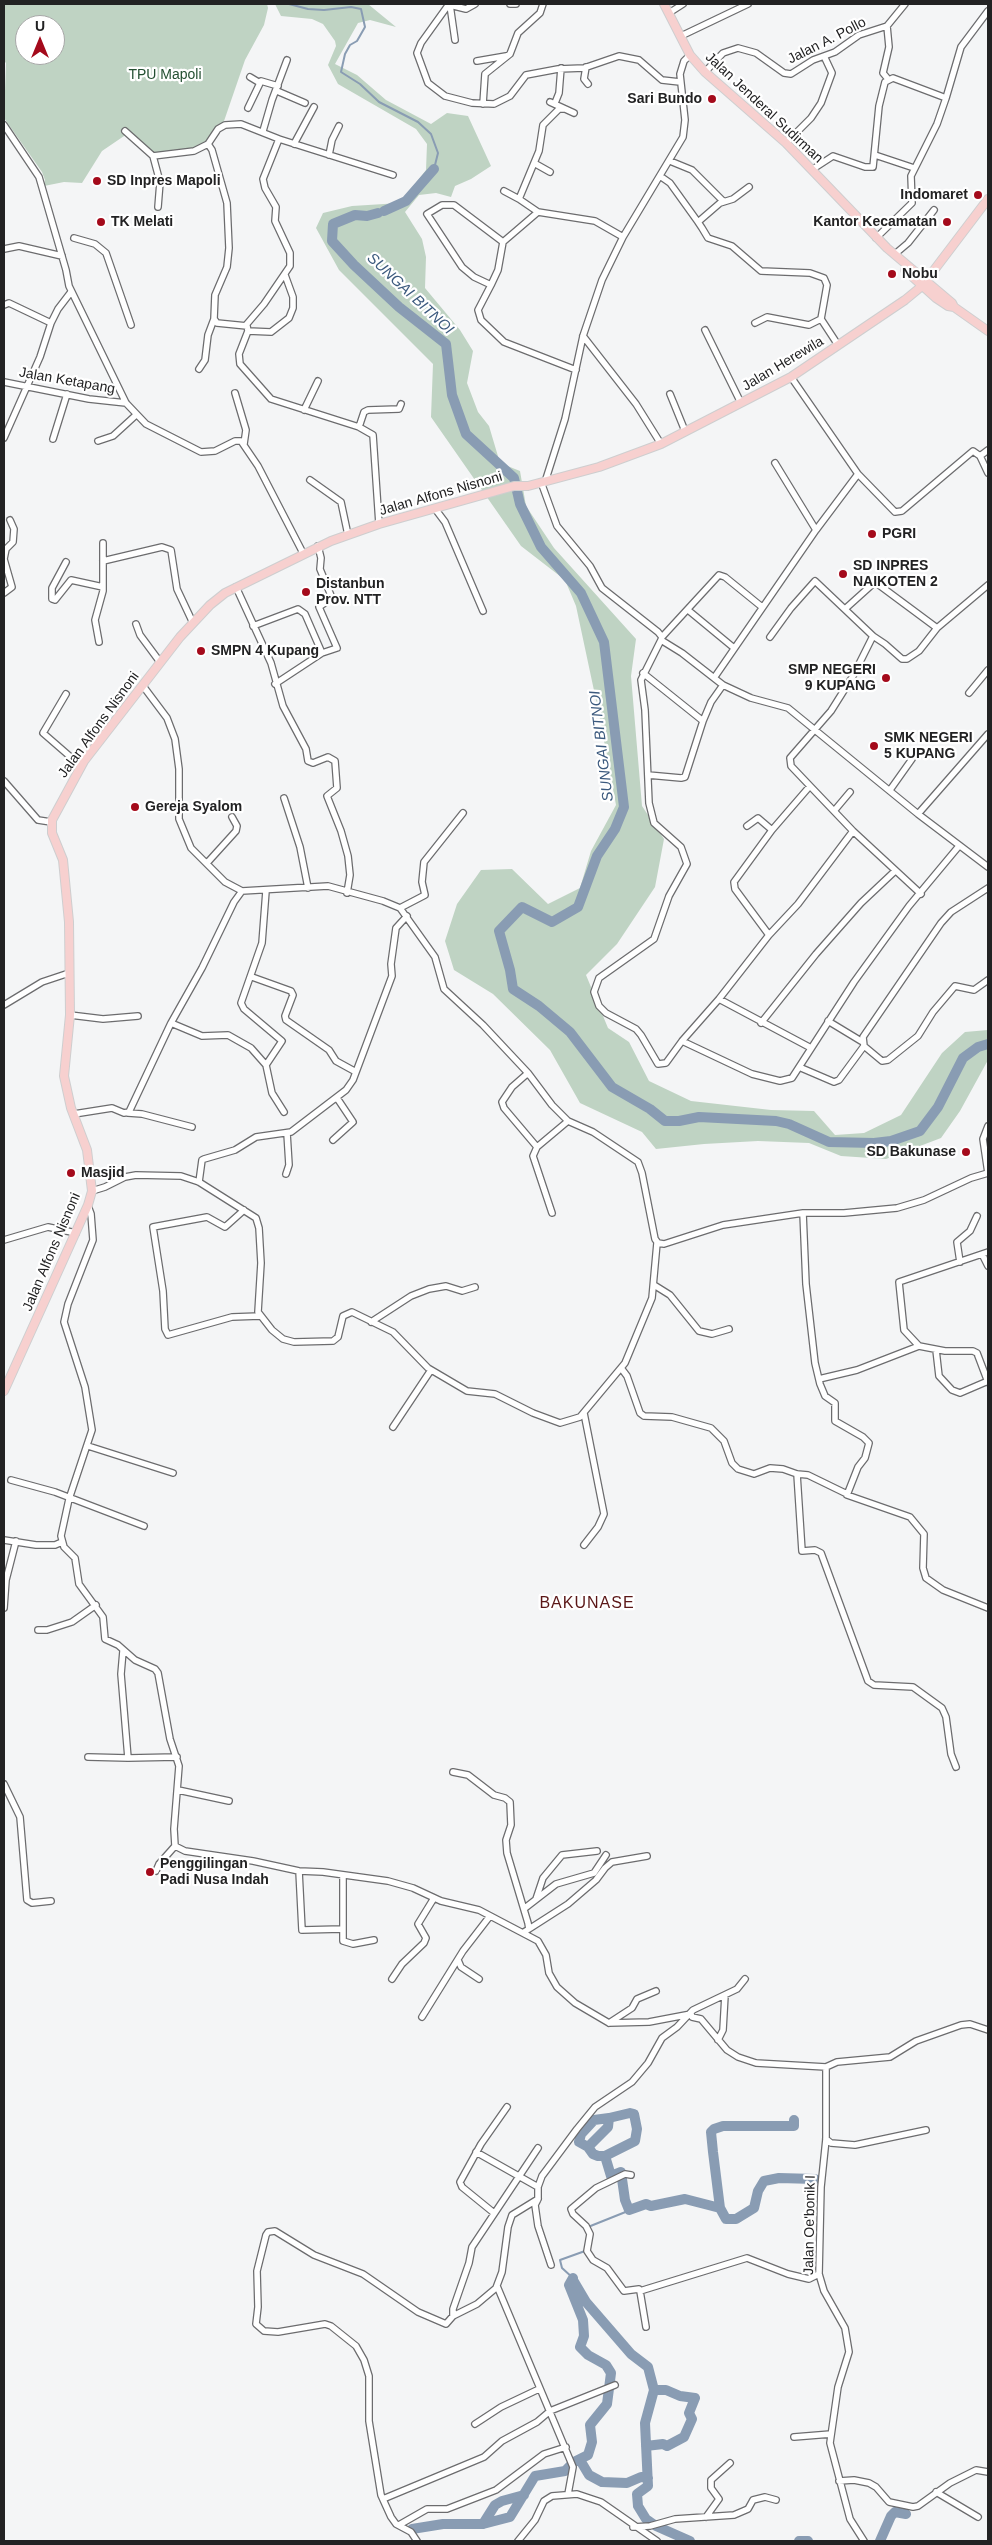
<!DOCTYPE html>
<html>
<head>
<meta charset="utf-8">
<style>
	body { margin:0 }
	#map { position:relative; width:992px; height:2545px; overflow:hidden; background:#f4f5f6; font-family:Arial,sans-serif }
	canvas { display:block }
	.frame { position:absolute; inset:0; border:5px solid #222223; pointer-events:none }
	.north { position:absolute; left:15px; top:15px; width:50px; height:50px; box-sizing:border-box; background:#fff; border:1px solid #a7a7a7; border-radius:50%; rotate:0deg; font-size:14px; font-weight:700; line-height:20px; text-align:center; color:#222223 }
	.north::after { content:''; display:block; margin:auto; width:18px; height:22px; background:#a40a1b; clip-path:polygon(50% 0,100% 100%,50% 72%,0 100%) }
</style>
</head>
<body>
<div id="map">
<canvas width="992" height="2545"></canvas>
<div class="frame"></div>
<div class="north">U</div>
</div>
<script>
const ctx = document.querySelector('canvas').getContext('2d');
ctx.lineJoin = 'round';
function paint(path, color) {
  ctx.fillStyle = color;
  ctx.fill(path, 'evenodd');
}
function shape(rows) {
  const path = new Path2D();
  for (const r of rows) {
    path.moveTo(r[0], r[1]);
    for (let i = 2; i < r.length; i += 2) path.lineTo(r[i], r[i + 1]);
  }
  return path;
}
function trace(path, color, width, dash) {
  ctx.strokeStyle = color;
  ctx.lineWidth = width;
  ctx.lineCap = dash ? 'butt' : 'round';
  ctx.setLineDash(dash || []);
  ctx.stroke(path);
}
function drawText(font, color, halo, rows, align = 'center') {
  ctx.font = font + ' Arial,sans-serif';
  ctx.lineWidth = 4.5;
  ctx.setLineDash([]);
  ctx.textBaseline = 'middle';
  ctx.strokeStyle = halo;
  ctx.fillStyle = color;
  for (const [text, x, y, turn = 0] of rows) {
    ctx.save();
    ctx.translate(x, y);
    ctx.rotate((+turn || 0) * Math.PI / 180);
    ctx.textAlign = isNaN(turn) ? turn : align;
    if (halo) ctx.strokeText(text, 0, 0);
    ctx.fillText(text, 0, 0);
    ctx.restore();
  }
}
paint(shape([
	[4,4,267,4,268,8,264,25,245,60,223,124,208,146,161,157,127,134,102,151,82,183,64,182,44,186,45,180,42,172,4,118,6,63,4,61],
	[25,25,55,25,55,55,25,55],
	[275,4,368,4,396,27,370,20,358,23,335,64,357,75,386,100,431,124,447,113,468,116,491,166,471,179,455,186,451,197,436,193,419,195,405,212,422,239,426,257,425,288,460,330,473,351,467,383,478,412,489,426,500,463,520,471,526,506,554,548,636,639,631,676,642,806,664,839,655,887,617,944,586,975,608,1028,629,1042,649,1081,691,1101,771,1110,814,1111,835,1135,864,1133,901,1115,942,1053,965,1032,988,1030,988,1060,960,1111,941,1138,886,1159,841,1156,809,1143,758,1141,704,1144,656,1149,642,1132,580,1103,550,1050,493,994,454,970,445,941,457,904,481,870,512,869,548,904,580,888,591,851,616,805,599,714,576,606,565,580,521,546,431,417,433,364,339,270,316,228,323,213,352,206,400,203,426,170,427,144,416,129,338,84,328,65,336,46,335,41,323,24,312,19,281,16]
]), '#bfd3c3');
trace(shape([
	[289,4,308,9,324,10,351,7,361,9,365,27,357,41,350,45,345,54,341,72,360,84,379,102,418,122,431,134,438,153,434,169],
	[588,2227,633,2209],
	[573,2278,562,2268,560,2260,585,2251]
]), '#899cb3', 2);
trace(shape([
	[384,211,406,201,434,169],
	[378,213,367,216,355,215,333,224,332,241,354,265,399,307,446,344,452,395,466,434,514,478,520,504,541,547,581,593,604,642,624,807,615,829,597,856,578,907,552,922,522,907,499,931,510,970,513,989,539,1006,570,1032,612,1087,650,1109,665,1121,679,1121,699,1117,776,1121,789,1124,829,1142,874,1143,891,1141,920,1131,938,1107,963,1058,978,1047,988,1044],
	[794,2120,794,2126,723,2126,714,2129,711,2132,713,2152,720,2208,726,2219,736,2219,754,2208,758,2191,764,2181,779,2178,815,2179],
	[588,2147,608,2127,609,2118,630,2113,634,2114,637,2129,635,2141,605,2156,598,2156,593,2154,588,2147,579,2142,581,2134,594,2120,609,2118],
	[605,2156,611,2176,621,2172,625,2200,629,2210,646,2204,651,2206,685,2199,720,2208],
	[573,2280,586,2302,631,2354,648,2367,654,2390,645,2423,648,2486,637,2494,638,2506,646,2519,656,2526,690,2541],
	[646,2446,663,2444,667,2446,684,2437,692,2419,689,2413,695,2398,680,2396,666,2390,654,2390],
	[580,2460,589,2475,602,2482,627,2483,641,2477,648,2478],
	[483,2524,495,2505,502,2501,524,2495],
	[412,2529,443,2524,483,2524,510,2517,535,2476,565,2471,574,2462,588,2455,592,2442,590,2425,607,2404,611,2373,606,2365,588,2355,580,2347,584,2336,583,2320,569,2285,573,2278],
	[799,2541,808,2541],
	[880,2541,891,2516,895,2512,906,2514]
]), '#899cb3', 10);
const minor = shape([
	[449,4,421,43,417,53,428,83,445,96,472,103,494,104,510,96,526,75,558,69,584,68,619,56,639,60,662,80,680,82],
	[510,4,516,4],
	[669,13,683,4],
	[887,26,889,47,883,73,888,79],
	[681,36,748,4],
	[455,40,450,5,466,9,475,4],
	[477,61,506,56],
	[586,67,584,79,588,84],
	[705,72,723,53,738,48,756,53,784,73,791,74,813,60,835,52,859,35,887,26,905,4],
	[250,77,260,83],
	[277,91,305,103],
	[550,102,574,113],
	[555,103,559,93,561,68],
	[483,104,485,74,510,54,518,33,540,13,543,4],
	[248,108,261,81,278,86],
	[564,109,559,109,543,125,539,151,519,199,538,212,595,221,623,237],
	[4,125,39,177,66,270,69,286,126,403,146,424,201,452,215,451,235,441,241,441,258,466,303,553],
	[125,131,153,156,194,151,208,144,212,150,227,203,229,248,227,267,215,295,214,319,217,323,247,326,248,331,239,354,240,364,271,399,359,427,373,435,379,524],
	[263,131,272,100,287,60],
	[786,143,811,118,821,103,832,73,824,56],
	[208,144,218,129,225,125,241,124,279,139,393,175],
	[294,144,314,107],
	[329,155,332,140,339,126],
	[875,155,914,168],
	[153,156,160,182,158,207],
	[670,161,692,170,723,201],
	[534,163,550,172],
	[813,169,833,156,865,167,873,167,879,106,885,82,893,78,946,98,961,47,988,11],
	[660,176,670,183,698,222],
	[749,187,733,199,720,203,698,222,702,228,708,238,732,246,761,271,810,273,824,278,827,285,821,319,838,345],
	[504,191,519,199],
	[74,238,95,244,106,253,131,325],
	[876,238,912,203,911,176,937,124,946,98],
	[503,242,454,205,442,205,427,214,462,267,474,277,491,285,498,270,503,242,538,212],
	[4,249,19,246,62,256],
	[895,254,908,243,934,210],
	[491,285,478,310,481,320,504,342,576,370],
	[4,305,9,303,51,323],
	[755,323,767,317,809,325,821,319],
	[246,325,264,304,290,266,290,253,275,221,276,207,265,188,263,179,279,139],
	[705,330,741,403],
	[248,331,271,332,289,318,293,308,293,297,285,275],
	[583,336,636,404,661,444],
	[199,369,205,360,208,335,214,319],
	[791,377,858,474,895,512,902,511,973,451,980,456,988,473],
	[4,382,89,399,126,403],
	[235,393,246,430,244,444],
	[670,394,685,431],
	[304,410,318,381],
	[359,427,364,412,368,410,399,409,401,404],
	[4,438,40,357,51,323,58,309,71,292],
	[53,439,67,394],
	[98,441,113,436,136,415],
	[980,456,988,450],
	[775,463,816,530],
	[310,480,341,502,348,535],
	[541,482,557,526,590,566,602,588,658,632,662,637,661,640,682,653,723,685,751,698,788,708,918,814],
	[545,482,565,419,583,336,602,280,623,237,683,137,685,120,680,74,684,61,690,55],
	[436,510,445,522,483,611],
	[103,561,162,547,171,550,177,589,193,623],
	[66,562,52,588,52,599,55,600,71,580,103,587],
	[236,587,271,663,283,706,306,749,308,761,313,763,328,757,335,761,337,788,327,796,341,831,348,856,350,875,347,893],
	[4,593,12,587,4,559,6,549,13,542,14,529,10,520],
	[845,609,875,582,937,628,988,585],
	[688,610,734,648],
	[136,624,140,635,160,662],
	[253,626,298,609,305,614,322,653],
	[873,636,885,644,902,659,907,659,919,651,937,628],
	[662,637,719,575,725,577,762,607],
	[770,637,791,608,815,581,873,636,853,676,831,711,790,758,791,766,810,786],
	[661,640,641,680,645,710,649,803,654,823,681,847,687,864,669,896,654,939,599,978,594,992,599,1006,606,1013,636,1029,641,1035,658,1064,666,1063,682,1041,719,999,769,935,798,904,853,831],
	[99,642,95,620,103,591,103,543],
	[643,673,703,721],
	[714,678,816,530,858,474],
	[275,684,322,653,337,648,319,607,332,598,320,569,321,558,318,546],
	[143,686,167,718,175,739,179,769,179,819,191,848,225,882,242,891,328,886,383,901,400,908,435,957,444,989,483,1025,528,1073,552,1105,568,1121,593,1132,638,1162,642,1173,655,1239,658,1243,664,1244,723,1225,803,1213,844,1213,897,1208,924,1200,971,1178,988,1173],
	[969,693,988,670],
	[66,694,43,733,81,766],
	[988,734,918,814,988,867],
	[648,775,681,778,685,777,703,721,711,702,723,685],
	[4,781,38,820,51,822],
	[890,790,912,759],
	[284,798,300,847,308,888],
	[834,811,850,792],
	[747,826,758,818,772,830],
	[207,863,236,831,237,826,232,817],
	[400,908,425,895,422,882,424,862,463,813],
	[769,935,735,889,734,882,772,830,810,786,853,831,921,894],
	[252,977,291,991,293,995,285,1016,286,1020,329,1050,336,1061,356,1072],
	[719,999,811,1048],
	[4,1005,42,982,69,973],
	[70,1015,103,1019,138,1016],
	[828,1021,861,1041],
	[171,1023,202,1036,228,1035,251,1048,266,1065,272,1093,284,1112],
	[761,1023,816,954,861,903,895,871],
	[682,1041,752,1074,780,1081,792,1078,854,982,909,906,959,846],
	[864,1046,882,1061,888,1060,918,1036,933,1012,955,986,974,990,988,980],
	[266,1065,282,1041,244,1009,241,1003,262,943,266,891],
	[799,1067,834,1082,839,1080,864,1046,863,1037,941,923,951,912,988,888],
	[528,1073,512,1087,502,1102,504,1108,537,1147],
	[128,1113,142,1114,192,1127],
	[74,1114,112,1108,124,1113,129,1112,171,1023,202,968,234,902,242,891],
	[988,1126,983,1139,988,1173],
	[333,1140,353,1122,337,1098],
	[286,1174,289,1165,287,1133],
	[199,1182,202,1160,204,1159,235,1150,256,1137,291,1132,346,1090,353,1080,392,976,391,964,396,928,407,916],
	[92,1191,105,1187,125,1177,136,1175,181,1176,199,1182,256,1218,259,1228,261,1263,258,1312,272,1330,283,1339,294,1342,333,1341,338,1337,343,1316,352,1312,393,1332,428,1368,467,1391,495,1394,533,1413,560,1423,580,1417,625,1363,652,1298,657,1243],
	[88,1206,91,1214,93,1240,68,1304,64,1322,85,1387,92,1430,69,1499,61,1536,64,1547,75,1558,79,1584,103,1617,105,1639,118,1645,135,1660,155,1669,158,1673,170,1739,179,1766,174,1829,175,1846,185,1851,253,1861,299,1871,323,1872,388,1881,413,1888,441,1901,479,1910,538,1941,546,1955,549,1973,557,1987,575,2003,609,2023,649,2022,691,2014,692,2017,701,2019,727,2050,738,2057,756,2063,826,2067],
	[244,1210,225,1227,207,1217,153,1227,163,1291,165,1329,168,1335,232,1317,260,1316],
	[552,1213,533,1156,537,1147,568,1121],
	[803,1213,806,1284,815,1363,820,1384,825,1396,835,1403,835,1421,863,1437,869,1443,865,1458,858,1467,847,1495,910,1517,924,1534,923,1568,926,1578,943,1590,988,1608],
	[4,1240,48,1227,76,1233],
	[982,1254,988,1266],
	[960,1262,957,1242,970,1231,977,1216],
	[654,1285,670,1295,699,1331,712,1334,729,1329],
	[371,1322,411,1296,429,1289,446,1286,462,1291,475,1287],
	[919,1346,904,1330,899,1282,988,1252],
	[936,1350,939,1376,952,1390,960,1393,988,1381],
	[621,1368,627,1376,640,1413,644,1416,672,1417,711,1428,724,1441,732,1463,738,1469,754,1474,770,1468,783,1469,797,1474,808,1475,847,1494],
	[819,1379,857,1370,919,1346,945,1351,973,1351,977,1353,988,1382],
	[584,1413,604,1514,598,1527,584,1545],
	[393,1427,431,1370],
	[88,1446,173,1473],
	[797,1474,802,1551,815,1550,821,1553,868,1681,874,1685,913,1687,942,1708,946,1717,951,1754,956,1767],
	[11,1480,55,1492,144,1526],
	[4,1540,36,1545,55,1545,62,1542],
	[4,1608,6,1580,16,1541],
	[38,1630,47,1630,72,1622,96,1605],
	[123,1651,121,1674,128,1758,177,1757],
	[88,1757,128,1758],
	[453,1772,468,1775,494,1795,505,1798,510,1802,511,1825,506,1840,507,1853,528,1923,529,1929,524,1932],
	[4,1784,20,1817,27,1900,32,1903,51,1901],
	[178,1790,229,1801],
	[156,1871,159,1864,175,1846],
	[299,1871,302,1930,342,1929],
	[343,1875,343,1941,353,1944,374,1940],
	[536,1899,543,1878,562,1855,597,1851],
	[525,1908,556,1884,594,1873,606,1855],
	[529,1929,568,1904,596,1880,605,1868,612,1862,647,1856],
	[458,1960,461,1967,479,1979],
	[392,1979,402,1964,424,1943,426,1938,418,1924,434,1898],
	[422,2017,463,1951,490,1916],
	[609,2023,632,2008,637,1999,656,1991],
	[718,2040,723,2030,725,1995],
	[826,2139,831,2143,855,2145,926,2130],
	[476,2152,538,2187],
	[631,2175,625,2174,596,2188,571,2209,573,2214,586,2226,590,2234,587,2251,593,2260,607,2268,624,2291,639,2289,640,2291,747,2258,788,2274,809,2279,819,2274],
	[538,2199,535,2205,538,2226,551,2265],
	[494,2213,462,2187,460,2182,481,2144,507,2107],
	[497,2286,573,2467,568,2494],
	[640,2291,646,2327],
	[453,2316,453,2309,469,2263,472,2247,538,2148],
	[475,2424,501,2407,539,2389],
	[794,2437,831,2434],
	[839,2481,854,2480,869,2483,876,2487,889,2502,913,2507,918,2506,950,2483,976,2470,988,2472],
	[936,2492,978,2517],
	[383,2499,484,2457,502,2441,537,2422,550,2411,615,2385],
	[706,2517,719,2499,711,2488,711,2480,730,2463],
	[399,2525,427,2509,447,2509,496,2490,544,2454,566,2447],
	[633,2527,650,2526,675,2519,734,2515,748,2509,753,2500,765,2497,776,2500],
	[417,2541,411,2532,396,2524,391,2517,381,2495,369,2421,369,2376,364,2360,356,2346,331,2326,325,2324,278,2332,264,2331,256,2324,258,2307,257,2271,266,2235,268,2232,275,2231,314,2255,363,2274,418,2312,446,2324,453,2316,477,2304,496,2288,502,2272,508,2227,512,2215,538,2199,538,2187,542,2176,577,2129,595,2107,632,2082,648,2063,662,2038,677,2027,693,2010,737,1989,745,1979],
	[518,2541,535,2520,544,2501,552,2496,577,2494,601,2502,657,2541],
	[864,2541,850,2519,830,2443,838,2387,849,2352,845,2328,824,2291,819,2274,821,2187,826,2139,826,2067,837,2062,890,2057,916,2041,961,2025,970,2024,988,2030]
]);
const major = shape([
	[664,4,690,55,705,72,786,143,887,248,952,303,954,307,988,331],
	[905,270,936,298,948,306,954,307],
	[4,1391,88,1205,92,1191,87,1150,71,1108,64,1076,70,1015,69,922,63,860,52,833,52,820,84,761,180,637,210,605,225,593,331,541,379,524,514,486,528,486,599,467,661,444,791,377,905,300,922,286,988,199]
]);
trace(minor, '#6c6c6e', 8);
trace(major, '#cececf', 10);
trace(minor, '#fff', 5.5);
trace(major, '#f7d0cf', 8);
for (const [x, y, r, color] of [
	[712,99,5,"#a40a1b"],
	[97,181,5,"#a40a1b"],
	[978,195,5,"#a40a1b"],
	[101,222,5,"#a40a1b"],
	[947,222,5,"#a40a1b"],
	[892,274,5,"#a40a1b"],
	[872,534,5,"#a40a1b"],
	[843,574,5,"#a40a1b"],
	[306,592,5,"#a40a1b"],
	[201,651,5,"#a40a1b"],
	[886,678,5,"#a40a1b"],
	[874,746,5,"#a40a1b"],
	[135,807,5,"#a40a1b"],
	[966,1152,5,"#a40a1b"],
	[71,1173,5,"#a40a1b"],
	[150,1872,5,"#a40a1b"]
]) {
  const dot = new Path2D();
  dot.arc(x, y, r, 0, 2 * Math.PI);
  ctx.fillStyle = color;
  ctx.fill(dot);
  trace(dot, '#fff', 2);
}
drawText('14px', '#222223', '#fff', [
	["Jalan A. Pollo",827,41,-27],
	["Jalan Jenderal Sudirman",764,108,43],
	["Jalan Herewila",783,364,-31],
	["Jalan Ketapang",67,381,10],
	["Jalan Alfons Nisnoni",441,494,-16],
	["Jalan Alfons Nisnoni",99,725,-54],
	["Jalan Alfons Nisnoni",52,1252,-67],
	["Jalan Oe'bonik I",810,2225,-89]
]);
drawText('14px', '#234f31', '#fff', [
	["TPU Mapoli",165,75]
]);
drawText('bold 14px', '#222223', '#fff', [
	["Sari Bundo",702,99,"right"],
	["SD Inpres Mapoli",107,181],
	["Indomaret",968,195,"right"],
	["TK Melati",111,222],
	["Kantor Kecamatan",937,222,"right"],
	["Nobu",902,274],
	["PGRI",882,534],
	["SD INPRES",853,566],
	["NAIKOTEN 2",853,582],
	["Distanbun",316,584],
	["Prov. NTT",316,600],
	["SMPN 4 Kupang",211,651],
	["SMP NEGERI",876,670,"right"],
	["9 KUPANG",876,686,"right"],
	["SMK NEGERI",884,738],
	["5 KUPANG",884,754],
	["Gereja Syalom",145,807],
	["SD Bakunase",956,1152,"right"],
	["Masjid",81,1173],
	["Penggilingan",160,1864],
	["Padi Nusa Indah",160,1880]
], 'left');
drawText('italic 15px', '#3c5a7e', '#fff', [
	["SUNGAI BITNOI",410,294,43],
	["SUNGAI BITNOI",602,746,-97]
]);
ctx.letterSpacing = '1px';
drawText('16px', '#5b1717', '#fff', [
	["BAKUNASE",587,1604]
]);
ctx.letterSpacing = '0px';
</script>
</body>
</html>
